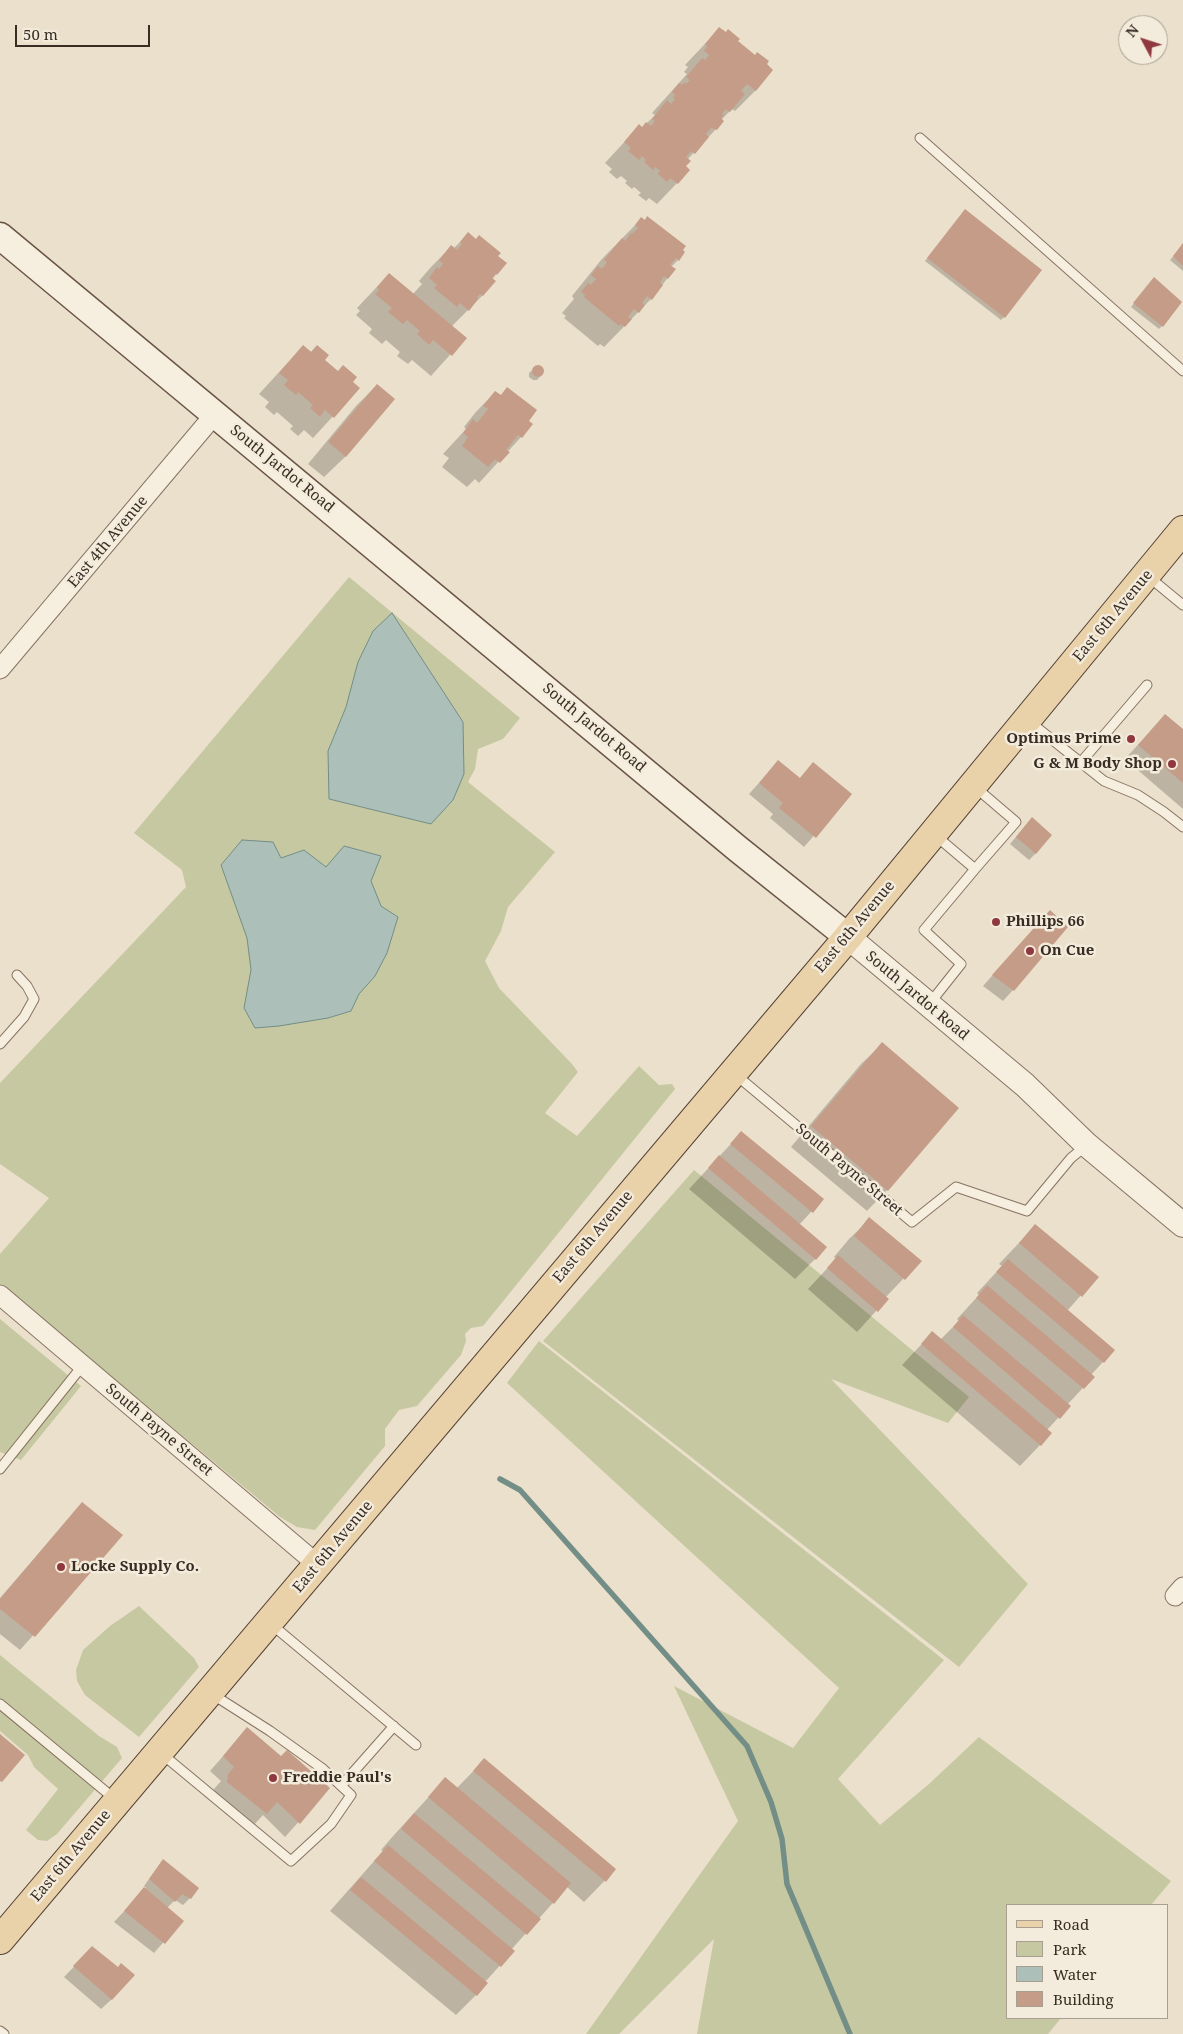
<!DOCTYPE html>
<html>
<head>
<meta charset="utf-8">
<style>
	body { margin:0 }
	#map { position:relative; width:1183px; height:2034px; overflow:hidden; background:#ebe0cc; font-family:"Noto Serif",serif }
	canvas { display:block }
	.legend { position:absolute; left:1006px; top:1904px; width:162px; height:115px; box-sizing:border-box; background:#f3ebdb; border:1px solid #a99f91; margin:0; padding:6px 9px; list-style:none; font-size:15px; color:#392c23 }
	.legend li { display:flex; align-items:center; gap:10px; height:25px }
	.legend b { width:25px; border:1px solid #a99f91 }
	.north { position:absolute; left:1118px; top:15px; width:50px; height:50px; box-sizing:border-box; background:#f3ebdb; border:1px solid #a99f91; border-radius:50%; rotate:310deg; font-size:14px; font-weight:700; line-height:20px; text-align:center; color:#392c23 }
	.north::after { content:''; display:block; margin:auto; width:18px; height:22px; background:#8f383e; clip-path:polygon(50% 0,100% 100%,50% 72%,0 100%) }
	.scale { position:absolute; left:15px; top:25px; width:135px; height:22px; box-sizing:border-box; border:2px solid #392c23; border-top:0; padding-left:6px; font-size:15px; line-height:18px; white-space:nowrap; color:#392c23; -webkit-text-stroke:4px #f3ebdb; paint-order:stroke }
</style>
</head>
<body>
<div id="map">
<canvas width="1183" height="2034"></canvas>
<ul class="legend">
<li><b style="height:6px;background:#e9d1aa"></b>Road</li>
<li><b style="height:14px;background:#c6c8a1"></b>Park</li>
<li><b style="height:14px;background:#acc0b9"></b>Water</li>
<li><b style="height:14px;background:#c59c87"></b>Building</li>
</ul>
<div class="north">N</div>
<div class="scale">50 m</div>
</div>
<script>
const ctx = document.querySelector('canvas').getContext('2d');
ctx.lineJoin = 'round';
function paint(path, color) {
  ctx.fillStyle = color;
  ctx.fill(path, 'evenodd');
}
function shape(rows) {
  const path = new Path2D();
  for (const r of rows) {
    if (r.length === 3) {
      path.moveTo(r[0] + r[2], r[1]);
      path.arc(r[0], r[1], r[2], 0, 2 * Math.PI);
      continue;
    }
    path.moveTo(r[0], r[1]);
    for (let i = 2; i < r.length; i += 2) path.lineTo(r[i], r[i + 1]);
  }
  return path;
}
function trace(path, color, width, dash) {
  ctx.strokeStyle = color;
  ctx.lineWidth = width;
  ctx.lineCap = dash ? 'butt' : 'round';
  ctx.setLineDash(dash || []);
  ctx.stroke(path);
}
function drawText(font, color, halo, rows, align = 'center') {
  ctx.font = font + ' "Noto Serif",serif';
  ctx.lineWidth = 5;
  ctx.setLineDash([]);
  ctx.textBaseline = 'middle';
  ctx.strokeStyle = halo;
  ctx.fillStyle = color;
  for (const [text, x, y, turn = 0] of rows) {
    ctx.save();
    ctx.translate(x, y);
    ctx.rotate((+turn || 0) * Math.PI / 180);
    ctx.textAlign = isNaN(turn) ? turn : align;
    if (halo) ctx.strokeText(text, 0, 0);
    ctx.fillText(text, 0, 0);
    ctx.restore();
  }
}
paint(shape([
	[349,577,520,718,503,739,478,749,475,769,468,782,555,852,508,907,501,931,485,961,499,988,572,1064,578,1072,545,1113,577,1136,639,1066,659,1085,672,1084,675,1089,483,1326,471,1328,465,1334,466,1341,461,1355,417,1406,399,1410,385,1429,385,1446,315,1530,297,1527,280,1517,0,1284,0,1254,49,1198,0,1164,0,1083,186,887,182,870,134,833],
	[694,1170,969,1397,948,1423,831,1379,1028,1584,959,1667,543,1341],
	[0,1319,81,1386,21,1460,0,1452],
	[539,1341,944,1660,838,1779,880,1825,929,1784,979,1737,1171,1881,1151,1905,1007,1905,1007,2018,1061,2018,1048,2034,697,2034,714,1939,619,2034,586,2034,738,1821,674,1686,793,1748,839,1688,507,1383],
	[139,1606,194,1658,199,1667,139,1737,85,1695,77,1681,76,1670,83,1650,110,1626],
	[0,1655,99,1736,117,1747,122,1758,57,1834,47,1841,38,1840,26,1830,58,1789,34,1767,28,1755,0,1731]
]), '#c6c8a1');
const water = shape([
	[392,613,463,722,464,774,453,800,431,824,329,799,328,751,346,707,358,662,373,631,392,613],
	[242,840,273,842,281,858,304,850,326,867,344,846,381,856,371,881,381,906,398,917,387,953,375,976,359,994,351,1011,328,1018,279,1026,255,1028,244,1008,251,970,247,938,221,865,242,840]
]);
paint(water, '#acc0b9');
trace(water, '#738e86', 1);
paint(shape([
	[719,29,771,70,755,91,735,111,732,109,721,120,716,129,687,160,684,167,688,170,677,183,657,204,649,198,646,201,638,195,641,193,634,187,632,189,625,183,627,181,621,176,617,179,609,172,612,169,605,163,639,126,642,128,655,115,652,113,687,74,684,72,688,67,685,65],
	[962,214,1004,317,1001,320,925,261],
	[641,219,678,260,671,267,674,270,651,299,604,347,600,344,598,346,564,318,566,316,562,313,574,299,572,296,601,260],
	[468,234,497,256,496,274,482,296,451,327,465,338,431,376,412,360,408,364,397,356,400,352,386,340,382,344,369,333,372,329,356,315,360,311,357,308,389,274,413,294,422,284,419,281,431,267,451,247,453,249],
	[1183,245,1183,271,1170,260],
	[1151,282,1162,326,1159,329,1131,307],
	[303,346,323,360,358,389,313,438,304,430,298,436,290,429,293,426,277,412,274,415,265,407,269,402,259,394],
	[540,366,543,369,543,373,537,380,533,380,529,377,529,373,536,367],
	[377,385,393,399,345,457,324,477,308,464,356,406],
	[508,388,527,421,521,437,479,483,475,479,467,487,442,467,449,458,443,454,466,429,464,427,475,413,495,392,500,396],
	[1165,715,1183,731,1183,809,1125,759],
	[778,762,799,779,813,764,850,794,804,847,770,818,773,814,749,794],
	[1025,826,1036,853,1029,860,1010,844],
	[1050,911,1013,990,1003,1001,983,986],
	[882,1044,887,1190,867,1211,791,1147,861,1064],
	[741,1133,822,1200,799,1225,815,1259,795,1279,689,1189],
	[870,1219,920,1261,885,1298,887,1299,857,1332,808,1289,836,1259,834,1257,849,1239],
	[1035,1226,1097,1277,1067,1311,1113,1351,1091,1375,1093,1377,1067,1405,1069,1406,1047,1430,1040,1445,1020,1466,902,1365,932,1333,940,1340,959,1321,957,1319,979,1295,977,1293,1002,1266,999,1264],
	[82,1503,122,1535,20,1650,0,1634,0,1598],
	[247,1729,281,1757,329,1788,285,1837,263,1815,252,1827,213,1796,214,1789,221,1781,210,1771],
	[484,1760,615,1870,584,1902,567,1887,511,1950,513,1951,485,1982,476,1995,456,2015,330,1911,383,1851,381,1850,394,1835,445,1779,457,1788],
	[163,1860,190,1898,183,1905,175,1900,167,1908,182,1921,154,1953,114,1922,146,1888,144,1886],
	[92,1948,112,1999,101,2009,64,1977]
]), '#0003');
trace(shape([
	[500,1479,520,1490,747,1746,771,1802,782,1839,787,1884,850,2034]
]), '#738e86', 5.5);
paint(shape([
	[719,27,726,32,728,29,740,39,738,41,755,55,757,52,769,61,767,64,773,70,756,91,747,84,741,91,745,94,730,112,726,109,722,114,724,115,721,118,724,121,717,130,711,128,706,134,709,137,695,154,691,151,686,157,691,161,686,166,690,170,678,184,670,178,667,182,658,174,660,171,655,167,653,170,644,162,646,160,642,156,639,160,628,151,631,148,624,142,639,124,642,127,646,122,651,126,655,121,652,119,667,100,671,104,675,99,673,98,675,95,672,92,679,83,682,85,685,82,686,84,690,80,686,77,702,58,705,60,709,55,704,51,707,46,705,44],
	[965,209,1042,270,1005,318,927,258],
	[647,216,686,246,683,250,685,252,679,261,676,258,670,265,676,269,668,279,664,276,660,282,663,285,652,300,647,296,642,303,645,305,639,313,634,309,628,317,632,319,625,327,621,324,619,326,584,297,585,295,581,292,588,283,591,285,596,279,591,275,598,266,602,269,607,262,604,260,622,238,625,241,631,233,632,234,638,228,635,225,641,217,645,220],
	[468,232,476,239,479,235,501,253,498,256,507,263,497,275,496,274,492,278,496,281,483,296,480,294,477,297,478,299,469,311,460,303,457,307,434,288,437,285,429,278,437,267,439,269,443,264,439,260,451,245,457,250,462,244,460,242],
	[1183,243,1183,266,1173,256],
	[389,273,467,338,452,356,433,340,429,345,417,334,420,331,407,320,403,324,388,312,392,308,375,294,379,290,377,287],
	[1154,277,1182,302,1163,327,1133,303],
	[303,345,311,352,317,345,329,355,325,360,338,371,343,365,357,377,353,382,360,388,334,418,325,410,320,417,310,408,313,405,298,392,296,395,284,385,288,380,279,373],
	[538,371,6],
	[377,384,395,399,346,457,328,442],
	[507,387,537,410,529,421,533,424,522,438,518,435,506,450,510,452,500,463,495,459,488,467,462,446,468,437,463,433,473,419,477,423,488,409,483,406,495,391,501,395],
	[1165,714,1183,729,1183,783,1138,745],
	[778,760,800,778,813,762,852,794,816,838,779,808,783,803,759,783],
	[1032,817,1052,835,1036,854,1016,837],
	[1050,910,1068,927,1014,991,992,975],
	[882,1042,959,1108,888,1191,811,1126],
	[741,1131,824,1199,813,1213,730,1144],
	[719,1155,827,1247,816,1260,708,1168],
	[869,1217,922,1261,905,1280,854,1236],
	[1035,1224,1099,1277,1082,1297,1019,1243],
	[838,1255,889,1299,878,1312,827,1268],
	[1008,1259,1115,1350,1104,1363,996,1272],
	[987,1285,1095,1377,1084,1389,976,1298],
	[963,1315,1071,1406,1060,1419,953,1327],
	[932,1331,1052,1433,1041,1446,921,1344],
	[82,1502,123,1535,35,1637,0,1609,0,1599],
	[247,1727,281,1756,287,1750,330,1788,300,1824,277,1802,267,1814,227,1782,228,1774,234,1767,223,1756],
	[0,1734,25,1755,2,1782,0,1781],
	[484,1758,616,1869,606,1882,473,1771],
	[445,1777,571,1883,554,1904,428,1797],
	[414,1813,541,1919,527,1935,401,1829],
	[388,1845,515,1951,501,1967,374,1861],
	[163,1859,199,1888,191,1899,182,1894,175,1902,149,1879],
	[361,1877,488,1983,477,1996,350,1890],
	[144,1887,184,1921,165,1944,124,1911],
	[92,1946,118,1967,121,1963,135,1975,112,2000,73,1966]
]), '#c59c87');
const service = shape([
	[920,138,1183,371],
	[1149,577,1183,605],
	[1030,722,1104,781,1138,795,1164,812,1183,827],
	[1082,761,1147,685],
	[975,869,1016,822,975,787],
	[930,1003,961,964,924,930,975,869,935,835],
	[0,1044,24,1017,34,999,27,986,17,975],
	[736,1075,912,1222,956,1187,1027,1211,1071,1158,1087,1145],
	[0,1469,83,1365],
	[271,1624,416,1745],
	[0,1704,116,1800],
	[162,1754,291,1861,331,1824,351,1795,323,1769,270,1731,212,1694],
	[341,1786,394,1726],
	[0,2031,4,2034]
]);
const minor = shape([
	[0,669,215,414],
	[0,1295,318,1565],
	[1175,1596,1183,1587]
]);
const tertiary = shape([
	[848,937,1025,1085,1087,1145,1183,1225]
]);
const secondary = shape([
	[0,236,738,849,848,937]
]);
const primary = shape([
	[0,1940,848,937,1183,530]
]);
trace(service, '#877362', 11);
trace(minor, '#877362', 21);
trace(tertiary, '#877362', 26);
trace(secondary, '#695445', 29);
trace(primary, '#554235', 30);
trace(service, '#f6eedf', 9);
trace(minor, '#f6eedf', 19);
trace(tertiary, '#f6eedf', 24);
trace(secondary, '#f6eedf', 26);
trace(primary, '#e9d1aa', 28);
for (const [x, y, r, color] of [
	[1131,739,5,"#8f383e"],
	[1172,764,5,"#8f383e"],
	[996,922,5,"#8f383e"],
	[1030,951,5,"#8f383e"],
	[61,1567,5,"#8f383e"],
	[273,1778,5,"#8f383e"]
]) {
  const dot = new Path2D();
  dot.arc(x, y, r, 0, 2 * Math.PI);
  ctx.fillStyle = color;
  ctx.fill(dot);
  trace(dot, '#f3ebdb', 2);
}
drawText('15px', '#392c23', '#f3ebdb', [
	["South Jardot Road",282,469,39],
	["East 4th Avenue",108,542,-50],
	["East 6th Avenue",1113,616,-50],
	["South Jardot Road",594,728,40],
	["East 6th Avenue",855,927,-50],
	["South Jardot Road",917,996,40],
	["South Payne Street",849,1170,40],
	["East 6th Avenue",593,1237,-50],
	["South Payne Street",159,1430,40],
	["East 6th Avenue",333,1547,-50],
	["East 6th Avenue",71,1856,-50]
]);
drawText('bold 15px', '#392c23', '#f3ebdb', [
	["Optimus Prime",1121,739,"right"],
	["G & M Body Shop",1162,764,"right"],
	["Phillips 66",1006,922],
	["On Cue",1040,951],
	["Locke Supply Co.",71,1567],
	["Freddie Paul's",283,1778]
], 'left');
</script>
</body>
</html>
